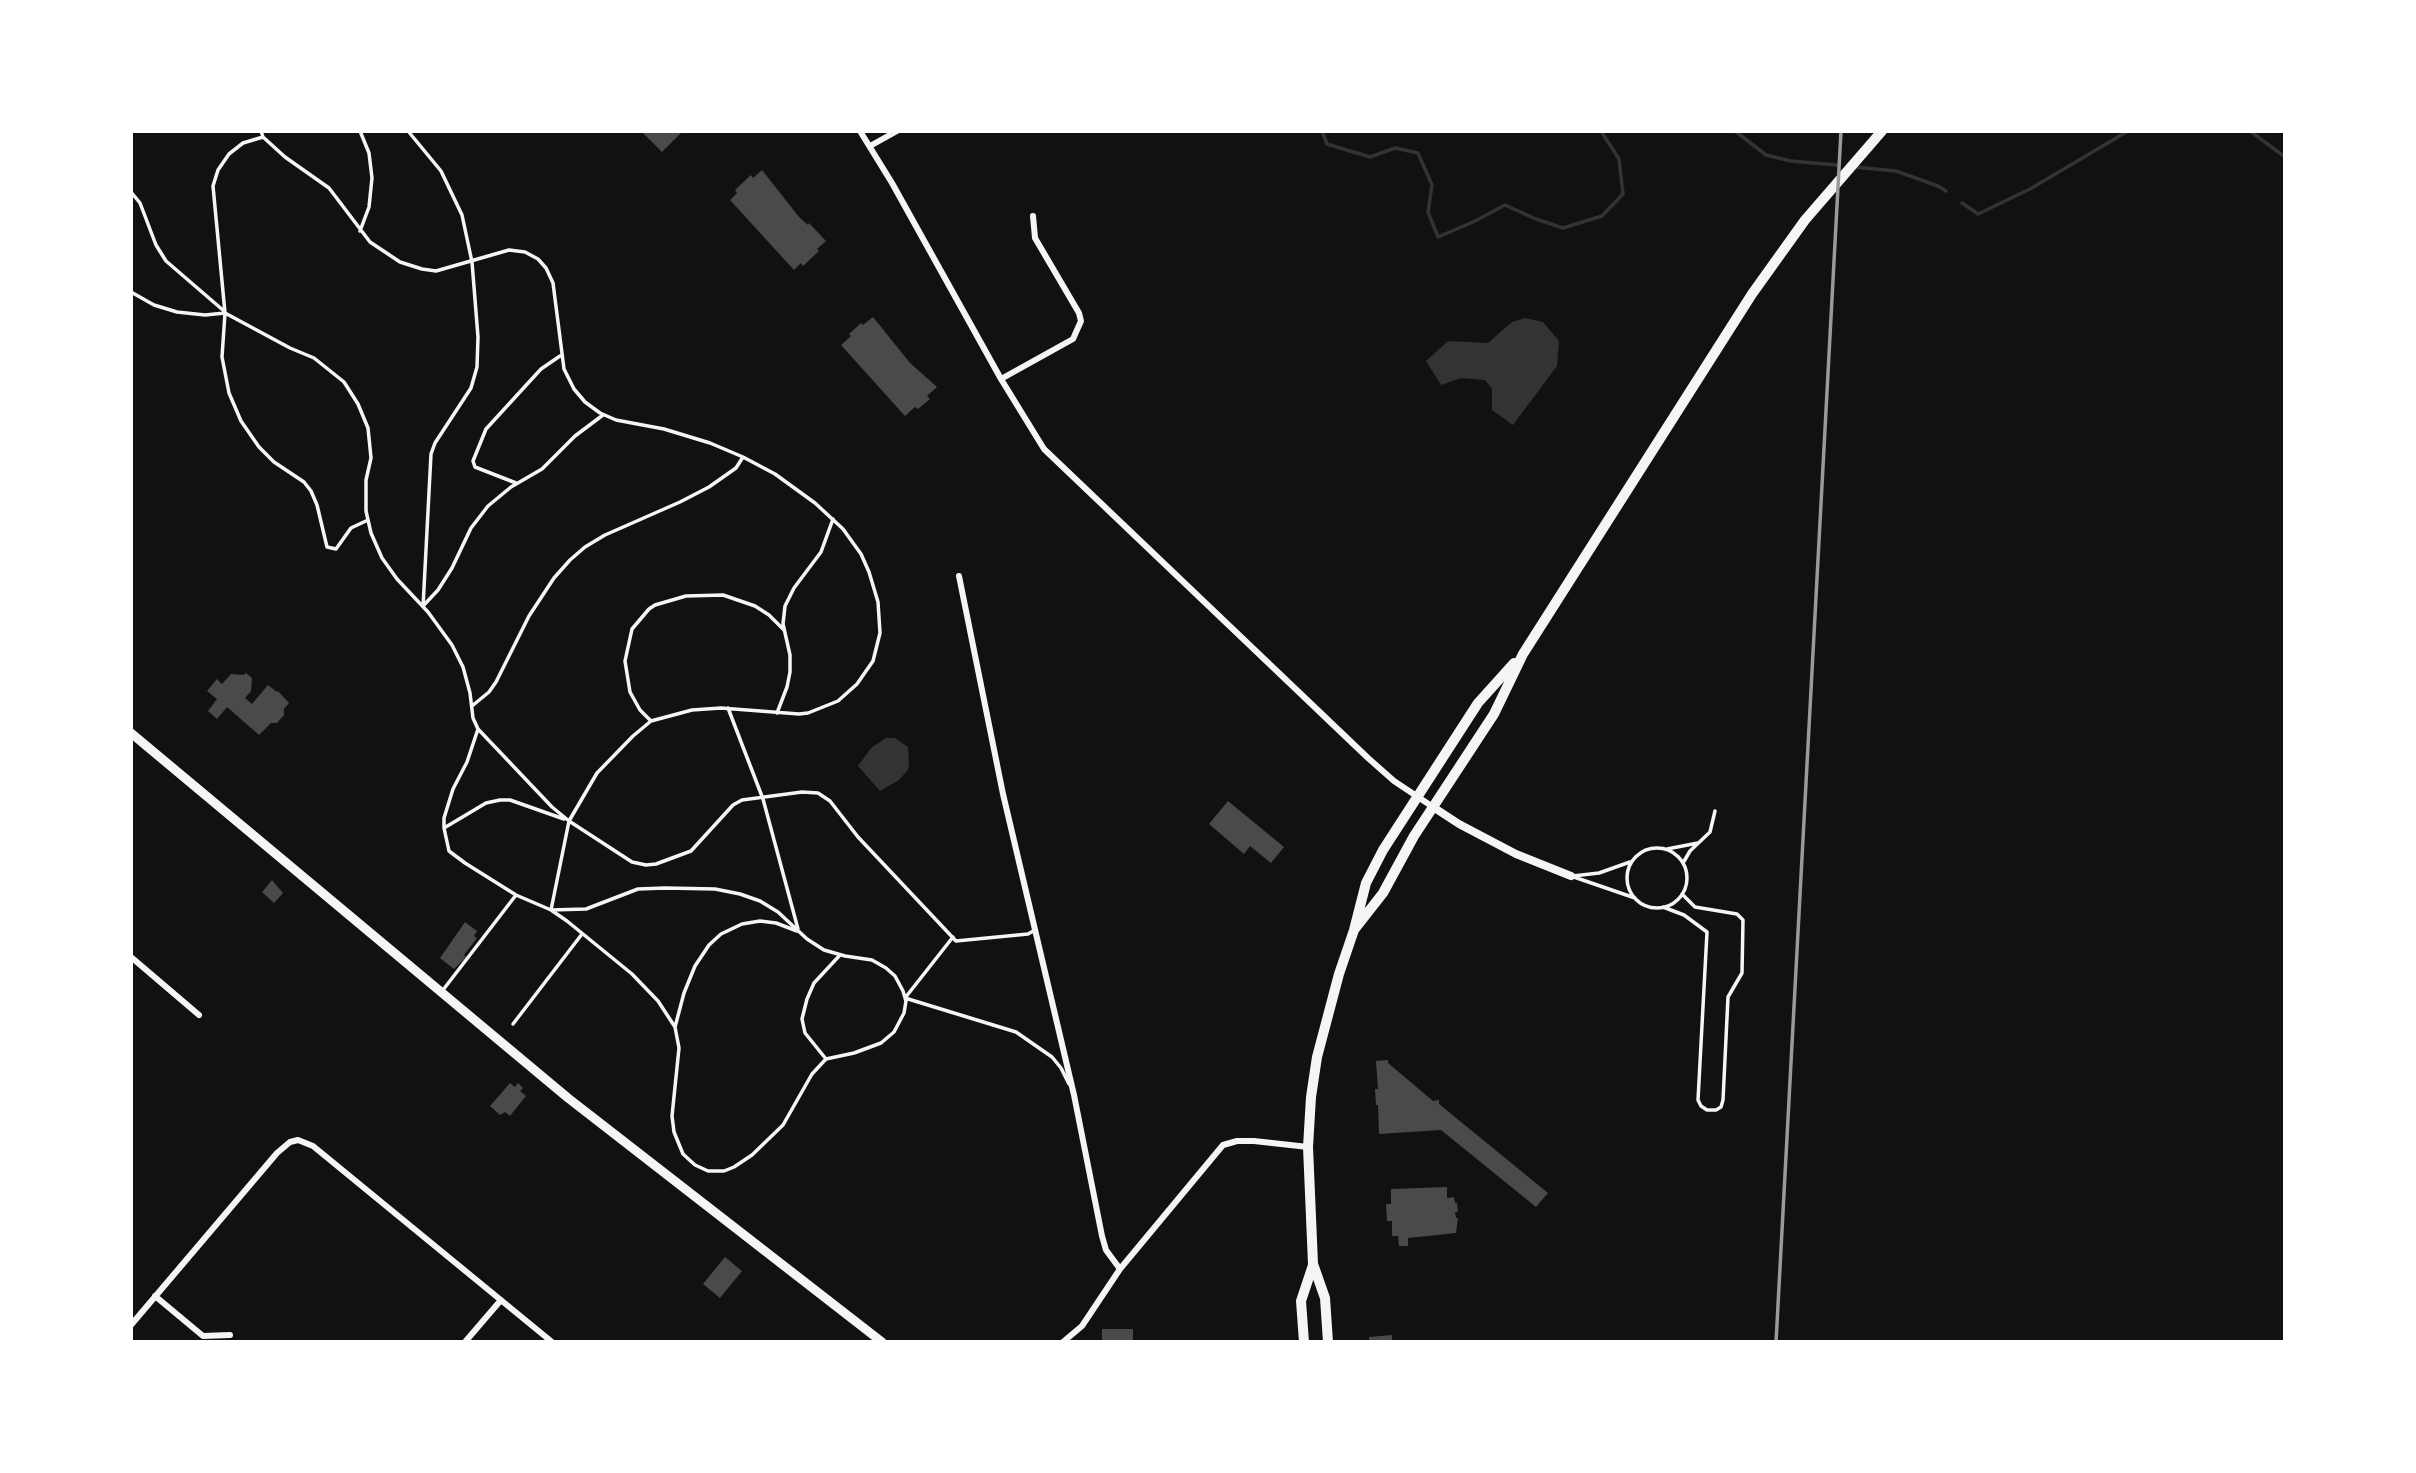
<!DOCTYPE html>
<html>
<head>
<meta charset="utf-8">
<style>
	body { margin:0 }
	#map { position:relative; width:2416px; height:1473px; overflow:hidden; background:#111; font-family:"Noto Sans",sans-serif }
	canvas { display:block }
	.frame { position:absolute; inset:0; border:133px solid #fff; pointer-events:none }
</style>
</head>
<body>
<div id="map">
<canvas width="2416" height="1473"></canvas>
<div class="frame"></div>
</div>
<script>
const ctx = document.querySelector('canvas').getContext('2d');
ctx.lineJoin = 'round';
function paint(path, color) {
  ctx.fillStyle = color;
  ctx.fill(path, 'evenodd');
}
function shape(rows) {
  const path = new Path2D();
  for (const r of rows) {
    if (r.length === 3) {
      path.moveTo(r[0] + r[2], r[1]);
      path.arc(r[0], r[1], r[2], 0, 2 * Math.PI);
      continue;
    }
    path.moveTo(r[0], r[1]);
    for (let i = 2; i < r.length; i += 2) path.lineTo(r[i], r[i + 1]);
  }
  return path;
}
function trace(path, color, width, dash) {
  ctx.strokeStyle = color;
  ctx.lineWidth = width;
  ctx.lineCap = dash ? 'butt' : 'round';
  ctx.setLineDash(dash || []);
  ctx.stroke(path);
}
paint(shape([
	[1525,318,1543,322,1559,341,1557,366,1513,425,1492,410,1492,389,1485,380,1461,378,1441,385,1426,361,1448,341,1488,343,1512,322],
	[886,738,895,738,908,747,909,765,907,771,899,780,880,791,858,766,871,748]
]), '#333');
trace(shape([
	[1322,131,1327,144,1370,157,1395,148,1418,153,1432,185,1428,212,1438,237,1473,222,1505,205,1536,219,1563,228,1602,216,1623,194,1619,159,1601,131],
	[1735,131,1766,155,1791,161,1837,165],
	[2250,131,2285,157],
	[1854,167,1896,171,1938,186,1946,191],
	[1962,203,1978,214,2030,189,2128,131]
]), '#333', 3.5);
paint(shape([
	[641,131,683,131,662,152],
	[762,170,799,217,808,225,809,223,826,241,817,249,819,251,803,266,801,263,794,270,730,200,737,193,735,190,751,175,753,178],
	[873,317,910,363,937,387,927,396,930,399,918,409,915,407,905,416,841,345,851,336,849,334,861,323,863,325],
	[246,673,252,678,251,691,245,698,252,704,268,685,277,692,278,691,289,703,284,709,284,715,277,723,271,723,259,735,227,707,217,719,208,711,217,699,207,691,217,679,222,684,231,674,244,675],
	[1228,801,1284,847,1271,863,1250,846,1244,854,1209,824],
	[272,880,283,893,274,903,262,892],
	[465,922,477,931,474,936,477,938,464,955,466,957,454,969,440,958],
	[1388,1060,1388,1063,1433,1101,1439,1100,1439,1104,1548,1193,1536,1207,1441,1130,1379,1134,1378,1105,1376,1105,1375,1089,1378,1089,1376,1061],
	[510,1083,515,1087,518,1083,523,1088,520,1091,526,1096,510,1116,505,1112,500,1115,490,1106],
	[1447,1187,1447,1198,1454,1197,1455,1203,1457,1203,1458,1212,1455,1212,1456,1218,1458,1218,1456,1233,1408,1238,1408,1246,1399,1246,1398,1236,1392,1236,1392,1221,1387,1221,1386,1204,1391,1204,1391,1189],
	[725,1257,742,1271,720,1298,703,1284],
	[1102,1329,1133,1329,1133,1342,1102,1342],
	[1392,1335,1392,1342,1369,1342,1369,1337]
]), '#4a4a4a');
trace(shape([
	[261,131,263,137,285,157,329,188,370,242,400,262,422,269,436,271,509,250,525,252,538,259,546,268,553,283,564,369,574,389,585,402,600,413,616,420,664,429,710,443,743,457,775,474,815,503,843,529,861,554,869,572,878,602,880,633,873,661,857,684,838,701,808,713,799,714,721,708,692,710,651,721,633,736,597,773,569,821,551,910],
	[408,131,441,171,462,215,472,262,478,337,477,367,471,388,435,443,431,454,423,607],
	[263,137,243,143,229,154,218,170,213,186,225,313,222,357,229,393,241,421,259,447,274,462,304,482,311,491,317,505,327,547,336,549,351,528,368,520],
	[131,192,140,203,156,245,166,261,224,311],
	[360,231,369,207,372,178,369,153,360,131],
	[131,292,154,305,177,312,205,315,225,313,290,348,314,358,344,382,358,404,368,428,371,458,366,480,366,511,371,533,382,558,397,579,428,612,452,645,463,667,470,693,473,718,478,729,552,807,569,821,632,862,646,865,656,864,691,851,733,805,742,800,802,792,818,793,830,801,858,837,956,941,1028,934,1035,930],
	[516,483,475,467,473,461,486,429,541,369,560,356],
	[423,606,438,590,452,568,471,528,488,506,511,487,542,469,575,436,603,415],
	[472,706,489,692,496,682,529,616,554,578,570,560,585,547,605,535,680,502,709,487,736,468,743,457],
	[728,708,763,799,798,929],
	[777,713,787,687,790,672,790,655,783,624,785,606,794,588,821,552,833,519],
	[651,721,640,710,630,692,625,661,632,629,649,609,655,605,686,596,723,595,755,606,769,615,784,630],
	[478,729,467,762,453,789,444,818,444,828,449,851,465,863,516,895,551,910,567,921,632,974,658,1001,675,1027,679,1048,672,1116,674,1132,683,1154,695,1165,708,1171,724,1171,734,1167,752,1155,783,1125,812,1074,826,1059,854,1053,881,1043,894,1032,904,1013,906,1001,903,991,895,976,886,968,872,960,845,956,824,950,807,939,778,912,760,901,740,894,715,889,665,888,638,889,586,909,551,910],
	[444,828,486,803,500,800,510,800,564,819],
	[1657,878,30],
	[1667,849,1698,843],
	[1683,863,1690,851,1710,832,1715,811],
	[1571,876,1635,898],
	[1573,876,1599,873,1630,862],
	[1663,907,1684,915,1707,932,1698,1100,1701,1106,1707,1110,1716,1110,1721,1107,1723,1100,1728,997,1742,973,1743,920,1737,914,1695,907,1682,894],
	[443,990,516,895],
	[905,998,1016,1032,1052,1057,1061,1068,1069,1084],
	[905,998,953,937],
	[513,1024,582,934],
	[675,1027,684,993,695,966,709,945,721,934,742,924,760,921,776,923,797,931],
	[826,1059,805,1033,802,1019,807,999,814,983,840,955]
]), '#f5f5f5', 3.5);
trace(shape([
	[860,131,892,183,1001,379,1044,449,1368,758,1394,781,1433,807],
	[870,146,897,131],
	[1001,379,1073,339,1081,321,1079,313,1035,238,1033,216],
	[959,576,1003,794,1074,1095,1102,1236,1106,1250,1120,1269],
	[131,957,199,1015],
	[155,1296,203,1336,230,1335],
	[131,1325,277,1153,290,1142,298,1140,313,1146,552,1342],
	[465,1342,501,1300],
	[1063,1342,1082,1326,1120,1269,1223,1145,1237,1141,1254,1141,1308,1147]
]), '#f5f5f5', 6);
trace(shape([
	[1433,807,1459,824,1516,854,1571,876]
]), '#f5f5f5', 8);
trace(shape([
	[131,733,568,1098,882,1342]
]), '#f5f5f5', 9);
trace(shape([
	[1354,930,1383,893,1414,836,1494,714,1523,654,1752,294,1805,220,1882,131],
	[1304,1342,1301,1301,1313,1265],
	[1328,1342,1325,1298,1313,1264,1308,1147,1311,1097,1317,1057,1339,974,1354,930,1366,883,1383,850,1478,703,1514,663]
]), '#f5f5f5', 10);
trace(shape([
	[1776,1342,1841,131]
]), '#9a9a9a', 3.5);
</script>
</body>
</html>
